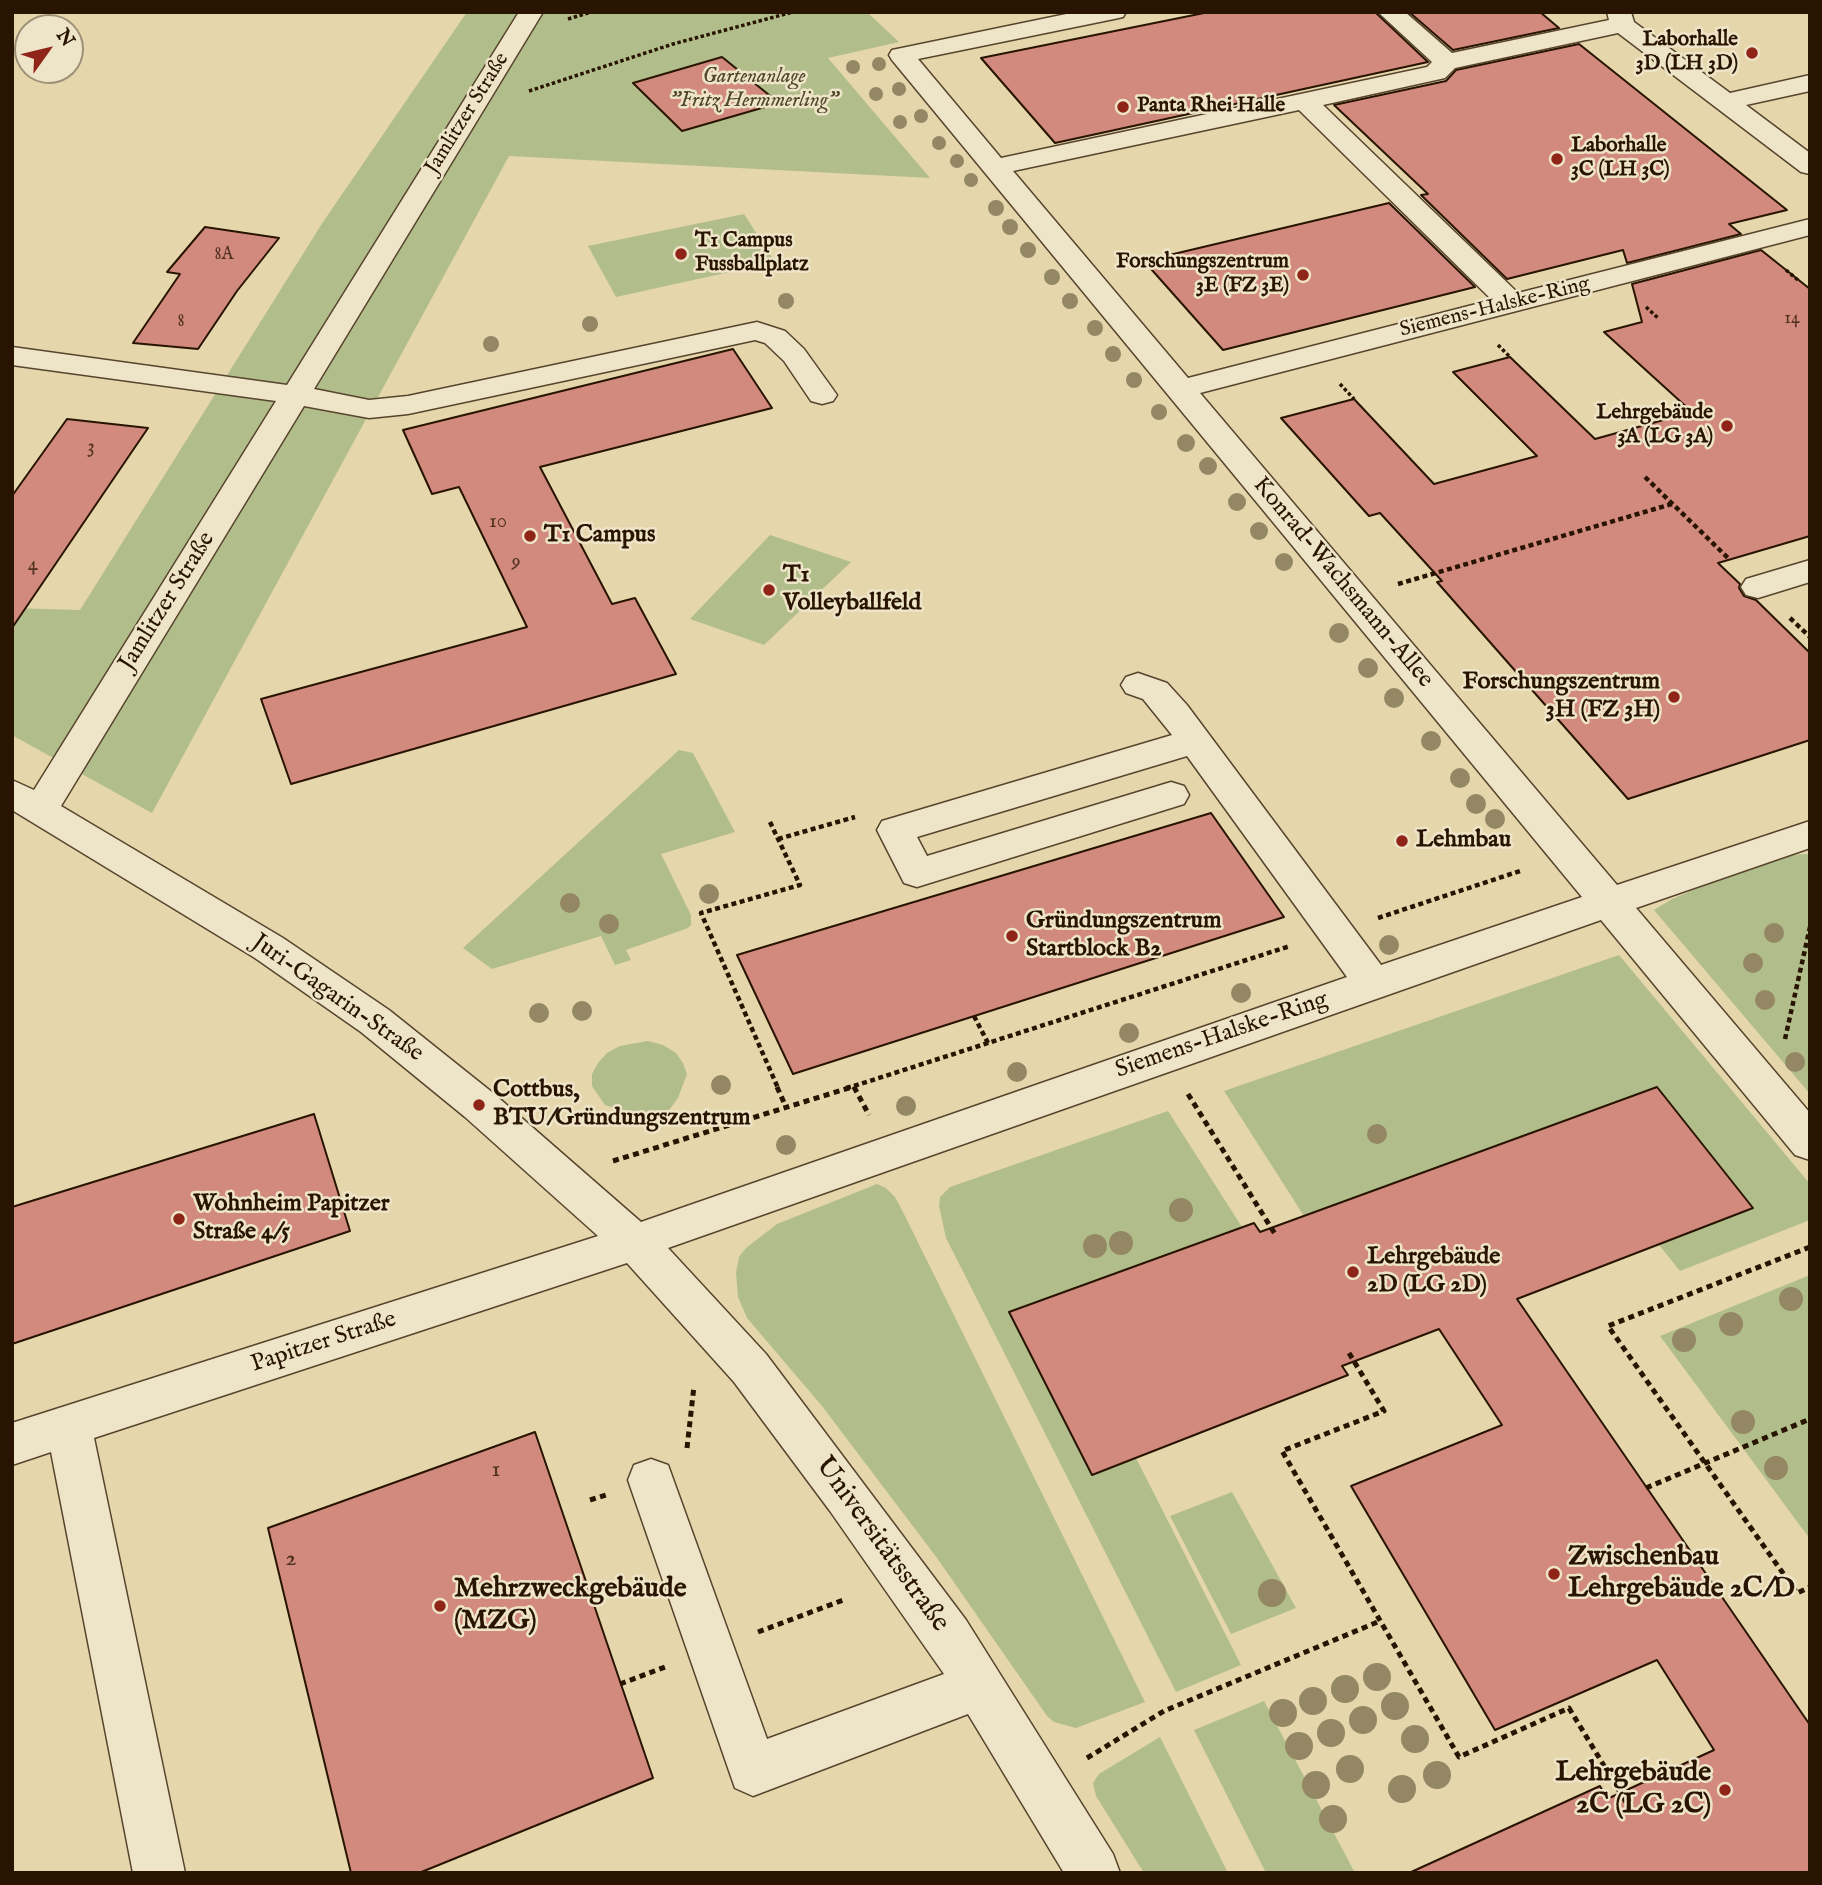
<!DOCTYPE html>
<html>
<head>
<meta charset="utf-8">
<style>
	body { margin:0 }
	#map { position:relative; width:1822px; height:1885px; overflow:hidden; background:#e5d6ab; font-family:"IM FELL English",serif }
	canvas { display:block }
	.frame { position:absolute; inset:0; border:14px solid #281401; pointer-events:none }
	.north { position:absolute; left:14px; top:14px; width:70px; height:70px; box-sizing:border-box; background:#eee4c8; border:2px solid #9f9178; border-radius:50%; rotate:56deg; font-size:19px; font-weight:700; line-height:28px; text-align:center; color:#281401 }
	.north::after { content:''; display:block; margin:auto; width:24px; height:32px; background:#8f2418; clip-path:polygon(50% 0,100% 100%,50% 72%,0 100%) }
</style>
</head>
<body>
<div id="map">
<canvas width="1822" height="1885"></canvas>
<div class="frame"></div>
<div class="north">N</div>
</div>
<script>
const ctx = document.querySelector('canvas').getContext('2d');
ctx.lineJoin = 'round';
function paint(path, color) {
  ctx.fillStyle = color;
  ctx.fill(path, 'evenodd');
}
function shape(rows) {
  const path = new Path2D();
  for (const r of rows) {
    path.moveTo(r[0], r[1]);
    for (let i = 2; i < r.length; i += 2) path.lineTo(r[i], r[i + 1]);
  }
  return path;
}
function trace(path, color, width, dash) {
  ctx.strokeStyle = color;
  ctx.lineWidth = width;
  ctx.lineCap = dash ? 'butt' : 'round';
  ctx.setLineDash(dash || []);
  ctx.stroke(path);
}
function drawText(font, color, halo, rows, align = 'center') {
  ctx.font = font + ' "IM FELL English",serif';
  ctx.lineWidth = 5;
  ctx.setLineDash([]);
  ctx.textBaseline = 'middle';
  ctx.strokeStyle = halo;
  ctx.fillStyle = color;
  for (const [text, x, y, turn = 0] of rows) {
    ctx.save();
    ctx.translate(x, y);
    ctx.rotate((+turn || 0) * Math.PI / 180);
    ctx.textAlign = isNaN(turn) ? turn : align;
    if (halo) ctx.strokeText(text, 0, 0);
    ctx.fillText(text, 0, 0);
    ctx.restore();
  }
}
paint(shape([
	[467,12,867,12,899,42,828,58,930,178,509,156,152,813,12,735,12,608,80,610,323,222],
	[744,214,775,262,616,297,588,246],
	[770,535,851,562,764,645,690,619],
	[679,750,693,753,735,832,661,854,691,915,691,925,688,928,626,950,631,960,615,965,601,936,492,969,463,948],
	[1810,854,1810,1094,1654,910,1672,899,1734,873,1785,855],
	[1619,955,1810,1184,1810,1220,1680,1271,1659,1245,1753,1208,1657,1087,1304,1216,1224,1091],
	[648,1041,663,1045,676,1053,683,1063,687,1074,678,1098,670,1109,655,1117,633,1114,605,1105,592,1086,592,1074,598,1063,607,1053,620,1046],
	[1168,1111,1242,1227,1009,1312,1091,1474,1136,1458,1241,1665,1176,1692,946,1238,939,1206,940,1197,950,1187],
	[877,1184,886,1188,895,1197,902,1210,1145,1702,1076,1728,1054,1722,1047,1716,937,1558,822,1406,747,1318,738,1297,736,1273,739,1257,746,1248,777,1224],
	[1810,1275,1810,1539,1660,1336],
	[1232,1492,1296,1608,1231,1634,1170,1516],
	[1264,1701,1335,1835,1355,1873,1266,1873,1194,1730],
	[1160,1737,1228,1873,1144,1873,1096,1796,1093,1783,1099,1774]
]), '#b1be8b');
const building = shape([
	[1209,12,1375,12,1428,62,1055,143,981,58,1209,12],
	[1409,12,1540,12,1559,28,1453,50,1409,12],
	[1579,44,1787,210,1729,224,1741,234,1627,263,1623,250,1507,279,1421,195,1428,194,1334,105,1446,81,1456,70,1579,44],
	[722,57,779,103,682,131,633,83,722,57],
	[1389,203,1475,287,1223,350,1144,261,1389,203],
	[205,227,279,238,237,291,198,349,133,343,180,274,167,272,205,227],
	[1761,250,1810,289,1810,536,1718,563,1740,584,1739,588,1744,596,1756,600,1810,653,1810,740,1628,799,1437,582,1442,581,1380,513,1369,516,1281,418,1354,399,1434,484,1537,456,1453,372,1510,357,1595,439,1692,412,1604,332,1642,322,1632,284,1761,250],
	[733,349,772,408,540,467,612,604,635,598,676,674,291,784,261,699,527,627,459,487,432,494,403,430,733,349],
	[67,419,148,428,12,628,12,496,67,419],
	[1211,813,1284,917,793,1074,737,955,1211,813],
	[1657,1087,1753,1208,1517,1299,1810,1725,1810,1873,1409,1873,1600,1786,1607,1799,1714,1750,1657,1660,1495,1730,1351,1486,1502,1425,1439,1329,1342,1366,1348,1375,1092,1475,1009,1312,1254,1223,1260,1232,1657,1087],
	[314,1114,350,1231,12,1344,12,1207,314,1114],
	[535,1432,653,1778,419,1873,351,1873,268,1528,535,1432]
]);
paint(building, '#d18a7d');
trace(building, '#281401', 2);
const minor = shape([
	[519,12,543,12,314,389,369,400,408,396,757,322,785,331,804,349,837,395,833,401,822,404,811,401,784,361,765,343,755,340,408,414,369,418,304,406,61,806,283,938,389,1010,493,1093,641,1222,1347,977,1187,756,917,837,927,856,1171,782,1184,786,1189,795,1184,804,917,887,904,883,877,830,882,821,1172,735,1143,699,1126,693,1121,685,1126,677,1138,673,1167,683,1187,705,1381,965,1582,897,892,60,889,55,892,50,1076,12,1126,12,1123,17,1114,19,918,59,1001,158,1427,67,1432,62,1378,12,1405,12,1452,53,1609,20,1607,12,1631,12,1634,22,1730,93,1810,75,1810,91,1746,105,1810,153,1810,174,1801,172,1618,33,1455,68,1445,78,1323,105,1518,293,1810,219,1810,235,1200,393,1617,885,1810,821,1810,848,1636,908,1810,1113,1810,1160,1795,1155,1601,920,668,1248,766,1354,966,1620,1113,1854,1120,1873,1064,1873,968,1714,753,1796,735,1788,628,1480,634,1465,651,1459,668,1465,767,1739,944,1674,830,1511,734,1382,627,1263,94,1438,185,1873,133,1873,51,1452,12,1465,12,1423,598,1236,465,1117,361,1032,255,958,12,810,12,780,34,790,276,401,12,365,12,347,287,385,519,12],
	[1299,110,1492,300,1188,378,1013,171,1299,110],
	[1810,560,1810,582,1758,598,1746,595,1741,587,1746,579,1810,560]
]);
trace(minor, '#57442c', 3);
trace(shape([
	[568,19,591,12],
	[529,91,673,44,793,12],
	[1786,270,1799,281],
	[1646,307,1658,318],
	[1498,345,1510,357],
	[1340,384,1354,399]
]), '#281401', 3.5, [3.5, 2.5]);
trace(shape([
	[1645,477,1729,559],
	[1398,584,1672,504],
	[1790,618,1810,637],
	[770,822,800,885,701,913,778,1088],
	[778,839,855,817],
	[1378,918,1523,870],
	[974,1016,988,1043],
	[1785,1039,1810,927],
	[854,1086,1290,946],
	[846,1088,854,1086,855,1088]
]), '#281401', 4.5, [5, 3.5]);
trace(shape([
	[777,1087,786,1107],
	[854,1087,869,1115],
	[1188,1094,1275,1234],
	[613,1161,852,1087],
	[1810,1247,1608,1326,1797,1593,1810,1587],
	[1349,1353,1384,1411,1282,1451,1459,1757,1569,1708,1626,1802],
	[687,1448,694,1386],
	[1646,1488,1810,1419],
	[590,1500,606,1495],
	[758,1632,846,1599],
	[620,1684,665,1667],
	[1087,1758,1164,1711,1380,1621]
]), '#281401', 5, [6, 4.5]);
paint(minor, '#eee4c8');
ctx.fillStyle = '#948764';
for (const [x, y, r] of [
	[879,64,7],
	[853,67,7],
	[899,89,7],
	[876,94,7],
	[921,116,7],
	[900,122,7],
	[939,143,7],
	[957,161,7],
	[971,180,7],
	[996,208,8],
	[1010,227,8],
	[1028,250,8],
	[1052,277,8],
	[786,301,8],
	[1070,301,8],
	[590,324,8],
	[1095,328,8],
	[491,344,8],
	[1113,354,8],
	[1134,380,8],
	[1159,412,8],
	[1186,443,9],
	[1208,466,9],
	[1237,502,9],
	[1259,531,9],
	[1284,562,9],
	[1339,633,10],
	[1368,668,10],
	[1394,698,10],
	[1431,741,10],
	[1460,778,10],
	[1476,804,10],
	[1495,819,10],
	[709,894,10],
	[570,903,10],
	[609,924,10],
	[1774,933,10],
	[1389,945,10],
	[1753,963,10],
	[1241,993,10],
	[1765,1000,10],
	[582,1011,10],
	[539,1013,10],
	[1129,1033,10],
	[1795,1062,10],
	[1017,1072,10],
	[721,1085,10],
	[906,1106,10],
	[1377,1134,10],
	[786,1145,10],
	[1181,1210,12],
	[1121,1243,12],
	[1095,1246,12],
	[1791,1299,12],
	[1731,1324,12],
	[1684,1340,12],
	[1743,1422,12],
	[1776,1468,12],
	[1272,1593,14],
	[1377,1677,14],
	[1345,1689,14],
	[1313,1701,14],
	[1395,1706,14],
	[1283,1713,14],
	[1363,1720,14],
	[1331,1733,14],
	[1415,1739,14],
	[1299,1746,14],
	[1350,1769,14],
	[1437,1775,14],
	[1316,1785,14],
	[1402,1789,14],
	[1333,1819,14]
]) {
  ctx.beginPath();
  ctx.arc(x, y, r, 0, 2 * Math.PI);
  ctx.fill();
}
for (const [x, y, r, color] of [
	[1752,53,7,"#8f2418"],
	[1123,107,7,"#8f2418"],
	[1557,159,7,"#8f2418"],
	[681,254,7,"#8f2418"],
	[1303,275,7,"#8f2418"],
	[1727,426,7,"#8f2418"],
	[530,536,7,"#8f2418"],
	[769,590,7,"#8f2418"],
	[1674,697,7,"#8f2418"],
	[1402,841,7,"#8f2418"],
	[1012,936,7,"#8f2418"],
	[479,1105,7,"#8f2418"],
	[179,1219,7,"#8f2418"],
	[1353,1272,7,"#8f2418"],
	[1554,1574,7,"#8f2418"],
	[440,1606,7,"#8f2418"],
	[1725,1790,7,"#8f2418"]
]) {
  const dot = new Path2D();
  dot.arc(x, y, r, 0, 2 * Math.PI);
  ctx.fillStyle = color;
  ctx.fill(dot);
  trace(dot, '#eee4c8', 2.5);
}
drawText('18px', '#523220', null, [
	["8A",224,255],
	["14",1792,319],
	["8",181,322]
]);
drawText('bold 21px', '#281401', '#eee4c8', [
	["Laborhalle",1738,41],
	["3D (LH 3D)",1738,65],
	["Panta Rhei Halle",1137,107,"left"],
	["Laborhalle",1571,147,"left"],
	["3C (LH 3C)",1571,171,"left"],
	["T1 Campus",695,242,"left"],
	["Fussballplatz",695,266,"left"],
	["Forschungszentrum",1289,263],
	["3E (FZ 3E)",1289,287],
	["Lehrgebäude",1713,414],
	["3A (LG 3A)",1713,438]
], 'right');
drawText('italic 21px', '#51472a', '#eee4c8', [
	["Gartenanlage",754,78],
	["\"Fritz Hermmerling\"",754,102]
]);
drawText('21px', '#281401', '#eee4c8', [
	["Jamlitzer Straße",468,114,-58],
	["Siemens-Halske-Ring",1495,308,-14]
]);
drawText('21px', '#523220', null, [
	["3",91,448],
	["10",498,523],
	["9",516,563],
	["4",33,566]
]);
drawText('bold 24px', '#281401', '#eee4c8', [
	["T1 Campus",544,536],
	["T1",783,576],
	["Volleyballfeld",783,604],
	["Forschungszentrum",1660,683,"right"],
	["3H (FZ 3H)",1660,711,"right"],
	["Lehmbau",1416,841],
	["Gründungszentrum",1026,922],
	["Startblock B2",1026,950],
	["Cottbus,",493,1091],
	["BTU/Gründungszentrum",493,1119],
	["Wohnheim Papitzer",193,1205],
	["Straße 4/5",193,1233],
	["Lehrgebäude",1367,1258],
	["2D (LG 2D)",1367,1286]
], 'left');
drawText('24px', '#281401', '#eee4c8', [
	["Konrad-Wachsmann-Allee",1342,583,50],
	["Jamlitzer Straße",168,602,-58],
	["Juri-Gagarin-Straße",337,999,35],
	["Siemens-Halske-Ring",1222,1036,-19],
	["Papitzer Straße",324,1343,-18]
]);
drawText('24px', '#523220', null, [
	["1",496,1471],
	["2",291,1560]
]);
drawText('28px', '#281401', '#eee4c8', [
	["Universitätsstraße",881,1545,54]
]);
drawText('bold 28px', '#281401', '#eee4c8', [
	["Zwischenbau",1568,1558],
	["Lehrgebäude 2C/D",1568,1590],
	["Mehrzweckgebäude",454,1590],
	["(MZG)",454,1622],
	["Lehrgebäude",1711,1774,"right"],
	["2C (LG 2C)",1711,1806,"right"]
], 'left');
</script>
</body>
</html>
